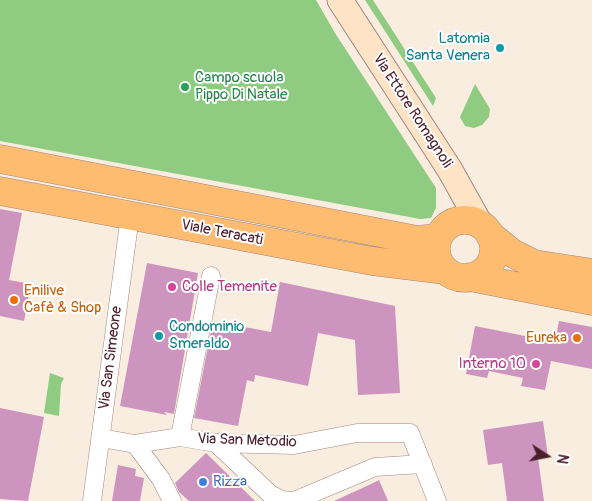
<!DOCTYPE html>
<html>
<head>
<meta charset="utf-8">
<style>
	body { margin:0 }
	#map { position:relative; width:592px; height:501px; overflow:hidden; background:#f9eddf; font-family:Pangolin,sans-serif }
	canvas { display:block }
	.north { position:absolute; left:522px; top:431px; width:50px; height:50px; -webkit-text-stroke:4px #fff; paint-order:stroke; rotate:101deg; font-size:14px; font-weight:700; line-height:20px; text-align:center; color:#4a1f2b }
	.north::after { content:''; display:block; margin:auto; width:18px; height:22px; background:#4a1f2b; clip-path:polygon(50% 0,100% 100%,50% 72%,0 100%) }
</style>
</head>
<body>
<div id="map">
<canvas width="592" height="501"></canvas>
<div class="north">N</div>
</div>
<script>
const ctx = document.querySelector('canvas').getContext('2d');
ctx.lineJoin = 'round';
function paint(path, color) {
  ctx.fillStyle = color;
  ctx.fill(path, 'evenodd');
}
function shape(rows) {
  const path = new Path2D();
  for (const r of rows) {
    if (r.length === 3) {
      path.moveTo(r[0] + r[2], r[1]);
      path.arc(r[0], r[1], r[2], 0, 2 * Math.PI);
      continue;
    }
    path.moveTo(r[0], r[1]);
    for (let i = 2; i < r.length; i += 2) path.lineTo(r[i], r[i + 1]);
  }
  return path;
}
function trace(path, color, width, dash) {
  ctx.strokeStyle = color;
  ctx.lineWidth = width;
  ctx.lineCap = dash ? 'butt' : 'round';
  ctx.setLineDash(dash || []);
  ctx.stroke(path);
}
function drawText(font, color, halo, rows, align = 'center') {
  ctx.font = font + ' Pangolin,sans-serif';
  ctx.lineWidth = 4;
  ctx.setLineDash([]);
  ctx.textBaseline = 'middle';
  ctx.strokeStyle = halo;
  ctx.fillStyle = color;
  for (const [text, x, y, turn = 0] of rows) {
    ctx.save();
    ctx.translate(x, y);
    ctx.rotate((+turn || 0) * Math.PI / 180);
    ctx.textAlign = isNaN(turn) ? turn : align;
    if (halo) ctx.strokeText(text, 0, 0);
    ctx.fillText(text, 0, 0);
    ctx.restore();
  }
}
paint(shape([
	[0,0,316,0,335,33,436,188,436,208,431,218,420,219,0,141],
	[365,0,373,0,436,98,433,106],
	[475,84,490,109,489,117,482,125,474,128,465,126,460,117],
	[50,373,64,378,61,384,59,416,44,413]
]), '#8fcb80');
paint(shape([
	[0,209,22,213,9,280,31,284,24,321,0,316],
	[147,263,198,273,174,414,164,412,167,415,120,406],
	[280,282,395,306,400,393,358,395,355,340,318,333,308,386,255,375,254,382,247,380,238,426,194,418,213,321,271,332],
	[559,321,592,327,592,369,551,361,545,390,521,386,523,378,489,371,487,378,466,374,475,326,555,342],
	[0,408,44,417,28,501,0,499],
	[543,421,548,457,538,458,544,501,507,501,502,463,488,465,483,430],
	[206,453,255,501,189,501,179,492,175,483],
	[118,465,136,469,135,476,144,478,140,501,112,501],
	[379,480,388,501,334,501,369,485]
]), '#cd94bf');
const minor = shape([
	[180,437,211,276],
	[101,438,135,444,180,437,216,443,294,445,357,433,410,433,437,501],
	[216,443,270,494,282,500,290,501],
	[135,444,161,479,172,501],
	[92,501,130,216],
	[294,501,375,467,423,464]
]);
const secondary = shape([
	[340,0,450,170,480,224]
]);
const primary = shape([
	[0,159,417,240,438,238],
	[0,191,372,261,445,270],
	[465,249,29],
	[490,235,512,253,534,264,592,273],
	[470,277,592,301]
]);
trace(minor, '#a28685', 19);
trace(secondary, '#a28685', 27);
trace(primary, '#a28685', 29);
trace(minor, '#fff', 18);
trace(secondary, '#fee4c5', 25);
trace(primary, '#fdbc6f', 28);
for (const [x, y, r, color] of [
	[500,48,5,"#0f9aa8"],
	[185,87,5,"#2e9e5b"],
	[172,287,5,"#d1479c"],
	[14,300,5,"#e8710a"],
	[159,336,5,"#0f9aa8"],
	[577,338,5,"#e8710a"],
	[536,364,5,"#d1479c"],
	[203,482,5,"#3f7fe0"]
]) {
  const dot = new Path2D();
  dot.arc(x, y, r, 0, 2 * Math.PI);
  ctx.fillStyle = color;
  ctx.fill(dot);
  trace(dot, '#fff', 2);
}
drawText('15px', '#0d838f', '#fff', [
	["Latomia",490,39],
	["Santa Venera",490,56],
	["Condominio",169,327,"left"],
	["Smeraldo",169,344,"left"]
], 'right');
drawText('15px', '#27864d', '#fff', [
	["Campo scuola",195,78],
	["Pippo Di Natale",195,95]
], 'left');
drawText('15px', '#4a1f2b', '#fff', [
	["Via Ettore Romagnoli",412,111,57],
	["Viale Teracati",222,233,11],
	["Via San Simeone",111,358,-83],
	["Via San Metodio",247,441,2]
]);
drawText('15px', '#b23c85', '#fff', [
	["Colle Temenite",182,287],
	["Interno 10",526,364,"right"]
], 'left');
drawText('15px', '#c56008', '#fff', [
	["Enilive",24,291],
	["Cafè & Shop",24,308],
	["Eureka",567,338,"right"]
], 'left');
drawText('15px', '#366cbe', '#fff', [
	["Rizza",213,482]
], 'left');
</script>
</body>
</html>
